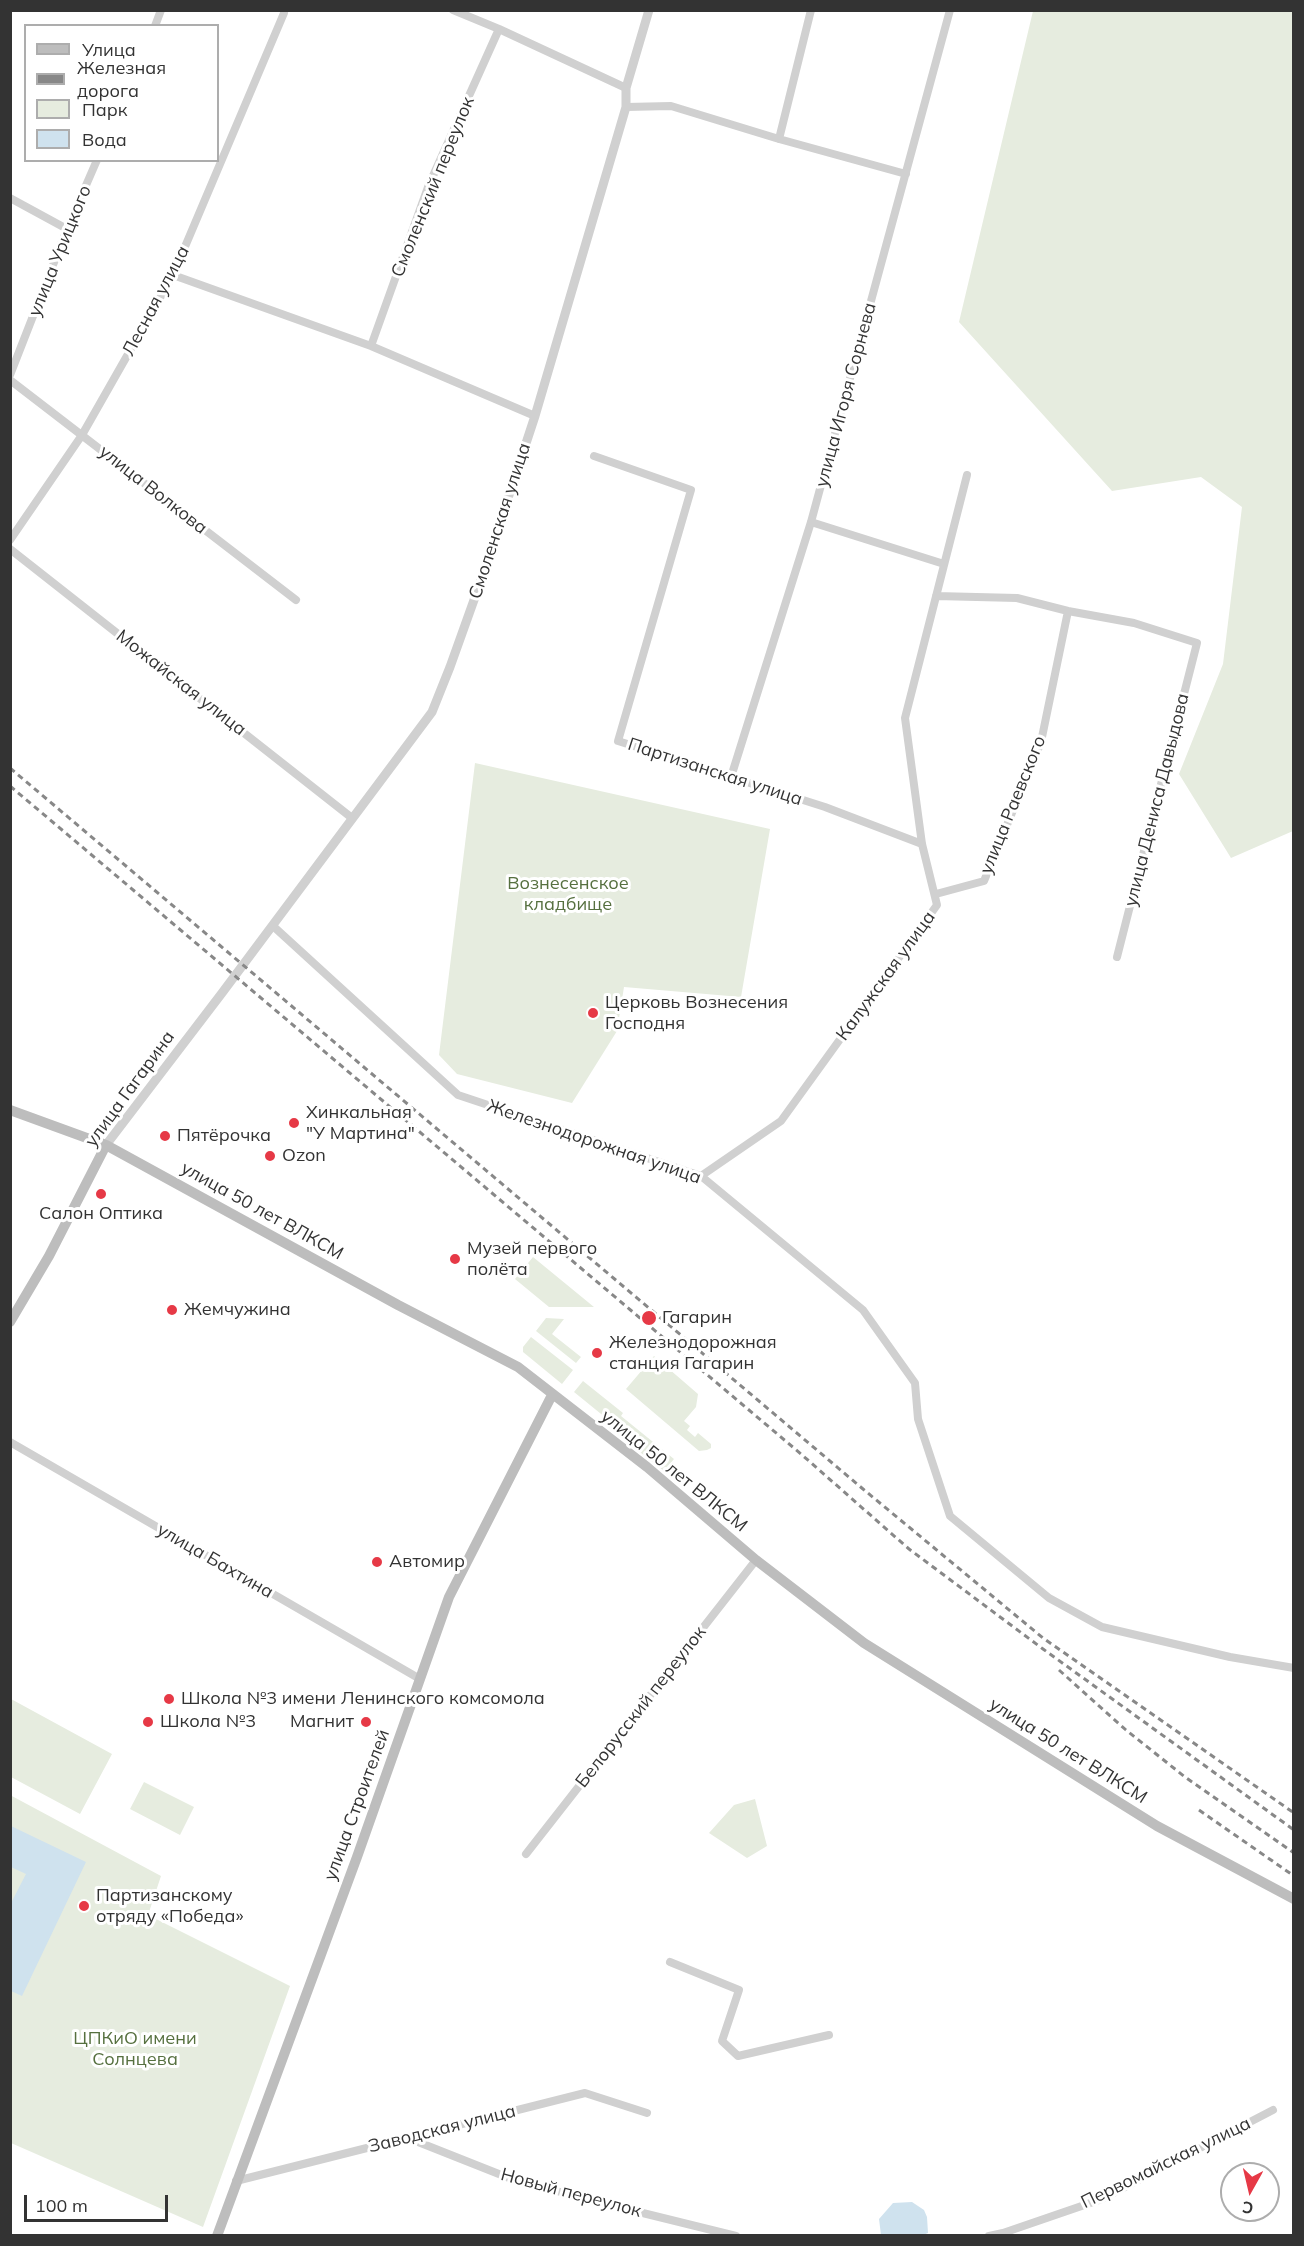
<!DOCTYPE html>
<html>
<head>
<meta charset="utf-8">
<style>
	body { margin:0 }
	#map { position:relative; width:1304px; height:2246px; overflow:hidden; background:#fff; font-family:Mulish,sans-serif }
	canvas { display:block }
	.frame { position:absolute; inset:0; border:12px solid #333; pointer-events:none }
	.legend { position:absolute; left:24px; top:24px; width:195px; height:138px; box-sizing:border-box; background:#fff; border:2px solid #adadad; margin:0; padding:8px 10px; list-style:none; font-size:18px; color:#333 }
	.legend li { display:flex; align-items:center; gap:12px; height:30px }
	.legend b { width:30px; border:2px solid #adadad }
	.north { position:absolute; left:1220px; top:2162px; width:60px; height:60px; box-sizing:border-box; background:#fff; border:2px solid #adadad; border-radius:50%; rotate:188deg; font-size:16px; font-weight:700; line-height:24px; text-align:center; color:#333 }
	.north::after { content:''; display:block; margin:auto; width:21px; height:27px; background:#e63946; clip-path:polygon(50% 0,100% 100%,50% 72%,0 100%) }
	.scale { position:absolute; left:24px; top:2195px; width:144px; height:27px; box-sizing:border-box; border:3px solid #333; border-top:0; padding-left:8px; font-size:18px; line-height:21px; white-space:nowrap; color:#333; -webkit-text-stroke:4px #fff; paint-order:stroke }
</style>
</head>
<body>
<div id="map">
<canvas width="1304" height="2246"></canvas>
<div class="frame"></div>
<ul class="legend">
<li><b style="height:8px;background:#bdbdbd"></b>Улица</li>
<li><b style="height:8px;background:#888"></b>Железная дорога</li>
<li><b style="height:16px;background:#e6ecdf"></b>Парк</li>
<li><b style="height:16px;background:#cfe2ee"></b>Вода</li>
</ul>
<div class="north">С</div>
<div class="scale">100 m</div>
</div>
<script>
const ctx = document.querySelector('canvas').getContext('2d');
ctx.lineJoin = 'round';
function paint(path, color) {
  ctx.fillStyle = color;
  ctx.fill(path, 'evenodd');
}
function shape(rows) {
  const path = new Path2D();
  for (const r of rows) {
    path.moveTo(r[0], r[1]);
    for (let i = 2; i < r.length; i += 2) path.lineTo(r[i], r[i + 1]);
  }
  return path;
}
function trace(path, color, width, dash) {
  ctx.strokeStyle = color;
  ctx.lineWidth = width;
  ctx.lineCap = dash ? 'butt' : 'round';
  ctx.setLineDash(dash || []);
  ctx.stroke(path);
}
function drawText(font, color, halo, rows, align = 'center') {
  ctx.font = font + ' Mulish,sans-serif';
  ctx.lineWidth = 6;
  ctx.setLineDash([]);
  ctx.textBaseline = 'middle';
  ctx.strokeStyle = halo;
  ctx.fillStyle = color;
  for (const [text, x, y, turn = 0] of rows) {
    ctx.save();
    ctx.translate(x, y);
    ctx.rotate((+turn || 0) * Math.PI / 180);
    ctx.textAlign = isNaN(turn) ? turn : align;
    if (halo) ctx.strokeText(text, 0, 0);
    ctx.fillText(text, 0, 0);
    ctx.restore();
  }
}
paint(shape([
	[1033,11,1293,11,1293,831,1231,858,1179,774,1223,664,1242,507,1201,477,1112,491,959,322],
	[475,763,770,829,741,997,624,987,617,1031,572,1103,457,1074,439,1055],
	[533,1257,594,1307,549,1307,515,1279],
	[546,1318,564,1319,552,1334,581,1357,576,1363,536,1331],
	[531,1337,573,1370,562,1384,523,1352,523,1347],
	[654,1356,698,1394,696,1407,684,1421,690,1426,687,1430,695,1437,698,1433,711,1444,711,1448,707,1450,699,1451,626,1389],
	[583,1381,623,1413,621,1416,674,1459,664,1471,603,1423,606,1418,574,1392],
	[11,1699,112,1754,80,1814,11,1777],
	[144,1782,194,1807,180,1835,130,1809],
	[10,1795,161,1876,148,1915,290,1986,203,2227,11,2143],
	[755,1799,767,1846,747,1858,709,1833,734,1805]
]), '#e6ecdf');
paint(shape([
	[11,1826,86,1862,22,1996,11,1991,10,1905,26,1874,11,1867],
	[912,2202,924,2210,927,2217,928,2233,923,2235,881,2235,879,2219,893,2203]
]), '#cfe2ee');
trace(shape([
	[453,10,499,29,626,88],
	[155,26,161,10],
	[626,107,671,106,779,139,906,174],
	[779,139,811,10],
	[10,198,67,229],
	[173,275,371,346,535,416],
	[371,346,428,187,499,29],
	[10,375,67,229,97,160],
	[10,380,296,600],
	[594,456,691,490,618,741,825,807,922,844],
	[811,522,944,564],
	[10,540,82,435,173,275,284,13],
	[10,549,352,818],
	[936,596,1017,598,1068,611,1134,623,1197,643,1117,957],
	[731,777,811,522,950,10],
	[936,894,984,881,1041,742,1068,611],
	[273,926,458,1095,701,1176,863,1310,915,1383,918,1419,950,1516,1049,1598,1102,1627,1230,1657,1294,1668],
	[701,1176,781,1121,937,905,922,844,905,718,967,475],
	[10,1442,420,1679],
	[526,1854,756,1560],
	[670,1962,739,1990,722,2041,738,2056,829,2035],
	[408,2138,509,2178,586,2199,736,2236],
	[236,2181,585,2093,647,2113],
	[989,2236,1003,2233,1102,2199,1273,2110]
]), '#d0d0d0', 8);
trace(shape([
	[106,1145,222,993,432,712,450,667,479,586,535,416,626,107,626,88,649,10]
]), '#d0d0d0', 9);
trace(shape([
	[10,1110,106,1145,398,1305,518,1367,647,1467,756,1560,864,1643,1157,1826,1294,1899],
	[10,1322,49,1256,106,1145],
	[217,2236,357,1857,449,1597,552,1395]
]), '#bdbdbd', 10);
trace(shape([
	[10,768,863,1489,1043,1638,1294,1813],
	[10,786,801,1454,909,1549,1043,1649,1294,1830],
	[1059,1670,1126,1730,1185,1777,1294,1853],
	[1199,1810,1294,1876]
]), '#888', 3, [6, 4.5]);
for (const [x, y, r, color] of [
	[593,1013,6,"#e63946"],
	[294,1123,6,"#e63946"],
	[165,1136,6,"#e63946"],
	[270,1156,6,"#e63946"],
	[101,1194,6,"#e63946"],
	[455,1259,6,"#e63946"],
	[172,1310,6,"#e63946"],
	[649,1318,8,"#e63946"],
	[597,1353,6,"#e63946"],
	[377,1562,6,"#e63946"],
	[169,1699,6,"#e63946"],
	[148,1722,6,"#e63946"],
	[366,1722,6,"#e63946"],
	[84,1906,6,"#e63946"]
]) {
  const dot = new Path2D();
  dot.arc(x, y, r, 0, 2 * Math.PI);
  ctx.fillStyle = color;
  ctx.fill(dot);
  trace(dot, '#fff', 2);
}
drawText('18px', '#333', '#fff', [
	["Смоленский переулок",433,187,-68],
	["улица Урицкого",60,251,-68],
	["Лесная улица",156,301,-62],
	["улица Игоря Сорнева",846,395,-75],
	["улица Волкова",153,490,38],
	["Смоленская улица",500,521,-72],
	["Можайская улица",181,683,38],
	["Партизанская улица",715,772,18],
	["улица Дениса Давыдова",1157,800,-76],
	["улица Раевского",1013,805,-68],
	["Калужская улица",886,976,-54],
	["улица Гагарина",130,1089,-54],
	["Железнодорожная улица",594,1142,19],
	["улица 50 лет ВЛКСМ",262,1211,29],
	["улица 50 лет ВЛКСМ",674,1471,39],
	["улица Бахтина",215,1561,30],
	["Белорусский переулок",641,1707,-52],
	["улица 50 лет ВЛКСМ",1068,1751,32],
	["улица Строителей",357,1805,-70],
	["Заводская улица",442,2129,-14],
	["Первомайская улица",1166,2163,-26],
	["Новый переулок",571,2193,15]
]);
drawText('18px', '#56703f', '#fff', [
	["Вознесенское",568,884],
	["кладбище",568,905],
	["ЦПКиО имени",135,2039],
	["Солнцева",135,2060]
]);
drawText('18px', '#333', '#fff', [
	["Церковь Вознесения",605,1003],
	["Господня",605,1024],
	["Хинкальная",306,1113],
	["\"У Мартина\"",306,1134],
	["Пятёрочка",177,1136],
	["Ozon",282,1156],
	["Салон Оптика",101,1214,"center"],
	["Музей первого",467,1249],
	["полёта",467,1270],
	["Жемчужина",184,1310],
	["Гагарин",662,1318],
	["Железнодорожная",609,1343],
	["станция Гагарин",609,1364],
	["Автомир",389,1562],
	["Школа №3 имени Ленинского комсомола",181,1699],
	["Школа №3",160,1722],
	["Магнит",354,1722,"right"],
	["Партизанскому",96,1896],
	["отряду «Победа»",96,1917]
], 'left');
</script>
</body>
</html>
